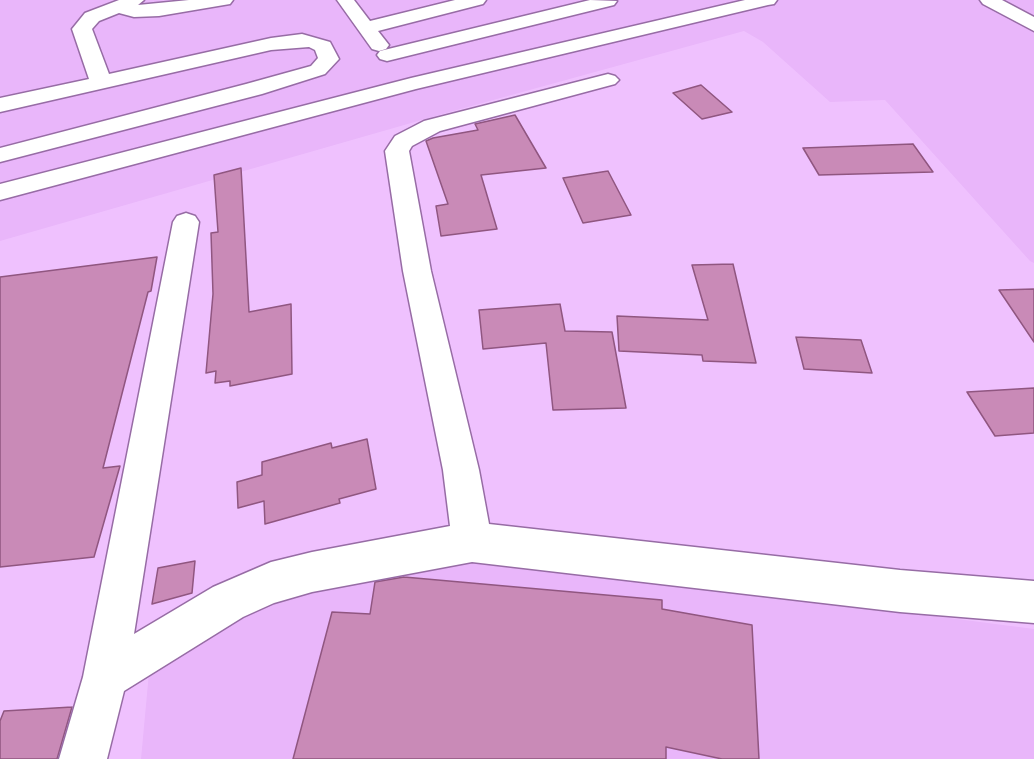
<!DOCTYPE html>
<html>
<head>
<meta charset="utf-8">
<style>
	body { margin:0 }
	canvas { display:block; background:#efc1fe }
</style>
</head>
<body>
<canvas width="1034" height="759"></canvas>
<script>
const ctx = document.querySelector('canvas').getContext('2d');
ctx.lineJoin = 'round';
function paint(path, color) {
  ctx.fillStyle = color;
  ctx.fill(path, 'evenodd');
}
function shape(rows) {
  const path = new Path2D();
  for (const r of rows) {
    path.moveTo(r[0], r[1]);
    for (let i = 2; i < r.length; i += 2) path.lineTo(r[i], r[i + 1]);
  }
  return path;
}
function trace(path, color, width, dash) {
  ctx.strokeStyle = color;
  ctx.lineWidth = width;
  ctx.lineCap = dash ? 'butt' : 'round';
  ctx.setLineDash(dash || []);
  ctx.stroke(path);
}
paint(shape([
	[0,0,1034,0,1034,263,1030,261,885,100,830,102,763,42,744,31,446,113,0,241],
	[377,544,1034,629,1034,759,141,759,152,640]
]), '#e9b6fa');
const building = shape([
	[701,85,732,112,702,119,673,93,701,85],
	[515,115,546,168,481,175,497,229,441,236,436,206,448,204,426,141,433,138,478,130,475,124,515,115],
	[913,144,933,172,819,175,803,148,913,144],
	[241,168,249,312,291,304,292,374,230,386,230,381,215,383,216,371,206,373,213,294,211,233,218,232,214,175,241,168],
	[608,171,631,215,583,223,563,178,608,171],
	[157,257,151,291,148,292,103,468,120,466,94,557,0,567,0,277,157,257],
	[733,264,756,363,703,361,702,355,619,351,617,316,708,320,692,265,733,264],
	[1034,289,1034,342,999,290,1034,289],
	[560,304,565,331,612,332,626,408,553,410,546,343,483,349,479,310,560,304],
	[796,337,861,340,872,373,804,369,796,337],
	[1034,388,1034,433,995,436,967,392,1034,388],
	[367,439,376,489,339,499,340,503,265,524,264,501,238,508,237,482,262,475,262,462,331,443,332,448,367,439],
	[195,561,192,593,152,604,158,568,195,561],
	[404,577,662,600,662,609,752,625,759,759,722,759,666,747,666,759,293,759,332,612,370,614,375,582,404,577],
	[72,707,57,759,0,759,0,721,4,711,72,707]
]);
paint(building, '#c98ab7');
trace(building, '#905680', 1.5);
const minor = shape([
	[119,0,144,0,138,5,189,0,233,0,230,4,224,5,159,16,134,17,119,13,99,21,92,29,109,74,271,38,302,34,330,42,339,59,325,74,262,94,0,162,0,148,246,84,311,66,318,58,315,50,309,47,271,50,0,112,0,98,89,79,72,29,85,13,119,0],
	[337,0,354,0,370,21,455,0,486,0,483,4,378,31,389,45,386,49,379,51,372,49,337,0],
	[590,0,617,1,614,5,387,61,380,59,377,55,380,51,590,0],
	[745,0,777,0,774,4,768,5,416,89,0,200,0,184,411,78,745,0],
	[980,0,1002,0,1034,17,1034,31,983,4,980,0],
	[608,74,615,76,619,80,615,84,440,131,412,146,409,151,431,271,479,470,489,524,900,570,1034,581,1034,623,900,612,472,562,312,592,274,603,243,617,124,691,107,759,59,759,83,677,173,222,177,216,186,213,195,216,199,222,134,634,213,587,271,562,312,552,450,526,443,470,403,271,385,151,395,136,424,121,608,74]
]);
trace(minor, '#976ca5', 3);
paint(minor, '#fff');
</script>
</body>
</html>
